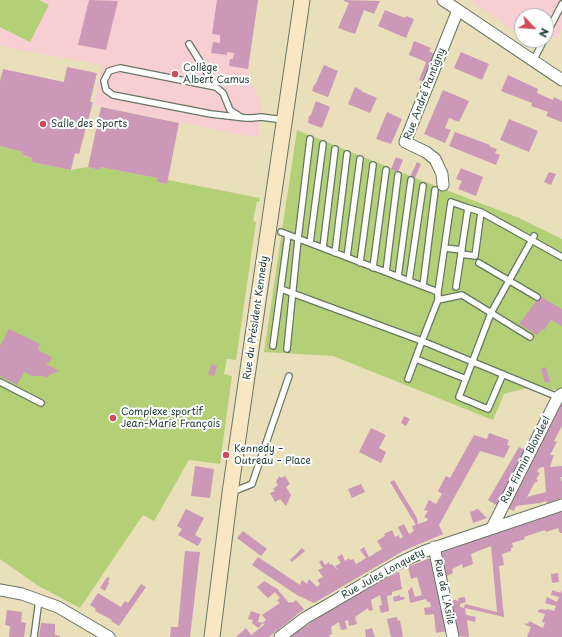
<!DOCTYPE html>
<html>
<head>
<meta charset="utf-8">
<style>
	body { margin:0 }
	#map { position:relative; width:562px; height:637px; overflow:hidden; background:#e9dfba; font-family:"Playpen Sans",sans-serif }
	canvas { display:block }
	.north { position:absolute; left:514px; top:8px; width:40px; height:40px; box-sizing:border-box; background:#fff; border:1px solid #a5b1ae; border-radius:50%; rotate:115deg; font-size:11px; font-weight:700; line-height:16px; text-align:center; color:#1f3d34 }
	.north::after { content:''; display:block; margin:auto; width:14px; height:18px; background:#d1495b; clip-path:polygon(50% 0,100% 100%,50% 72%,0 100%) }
</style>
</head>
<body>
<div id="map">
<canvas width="562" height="637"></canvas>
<div class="north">N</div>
</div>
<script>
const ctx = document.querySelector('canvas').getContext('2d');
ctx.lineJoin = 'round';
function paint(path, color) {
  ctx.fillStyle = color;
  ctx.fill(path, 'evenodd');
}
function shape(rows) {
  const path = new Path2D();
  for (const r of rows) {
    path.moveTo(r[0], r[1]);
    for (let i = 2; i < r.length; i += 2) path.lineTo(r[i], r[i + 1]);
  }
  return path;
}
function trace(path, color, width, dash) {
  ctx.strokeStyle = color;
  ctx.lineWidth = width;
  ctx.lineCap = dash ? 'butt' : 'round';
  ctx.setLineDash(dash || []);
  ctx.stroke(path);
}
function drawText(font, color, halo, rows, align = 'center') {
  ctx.font = font + ' "Playpen Sans",sans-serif';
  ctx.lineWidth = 4;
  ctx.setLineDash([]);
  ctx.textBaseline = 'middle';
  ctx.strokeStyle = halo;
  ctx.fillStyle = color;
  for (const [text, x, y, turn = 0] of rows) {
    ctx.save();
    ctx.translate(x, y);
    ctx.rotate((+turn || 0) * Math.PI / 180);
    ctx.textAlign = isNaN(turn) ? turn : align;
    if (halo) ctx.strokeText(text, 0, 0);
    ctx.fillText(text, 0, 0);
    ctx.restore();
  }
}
paint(shape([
	[0,0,258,0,248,69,250,80,262,107,258,138,94,105,102,65,0,46],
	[470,0,562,0,562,30,557,39,546,34,546,29,548,24,546,23,546,16,522,16,522,29,516,32]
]), '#f7cfd3');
paint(shape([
	[0,0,39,0,49,5,30,42,0,27],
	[297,130,415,178,519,218,562,239,562,391,531,387,504,394,493,420,333,356,264,352],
	[0,146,23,152,23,156,32,158,31,162,71,170,88,167,99,170,100,167,157,178,157,182,166,184,168,180,260,198,259,202,257,201,253,221,256,222,236,360,227,359,224,374,232,376,220,464,189,460,154,521,143,515,80,608,37,585,0,559]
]), '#b3d077');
paint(shape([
	[89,0,118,1,106,50,78,45],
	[217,0,258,0,248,69,229,66,230,59,233,59,234,53,227,52,227,55,211,53,213,42,220,43,220,35,212,34],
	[344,0,380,1,374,14,364,10,355,34,338,28,349,3,344,1],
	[385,10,405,18,406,16,414,19,406,38,378,26],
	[414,41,431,48,429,51,435,54,424,82,419,80,426,62,409,55],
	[461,52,489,64,482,80,454,68],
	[324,65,338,71,328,97,312,91,314,85,315,85],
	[67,67,97,73,90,102,93,102,79,154,75,153,71,170,31,162,32,158,22,155,23,152,0,146,0,81,3,69,64,82],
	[508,75,538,89,537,93,553,100,554,97,562,101,562,122,546,116,548,112,531,106,532,103,501,91],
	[355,87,361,90,361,91,377,98,370,113,348,104],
	[443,90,469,101,459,122,449,118,445,128,451,130,445,143,424,134],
	[316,101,330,107,322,128,308,123,309,116,311,115],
	[101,107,179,123,167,184,157,182,157,178,100,167,99,170,88,167],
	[387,112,402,119,391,144,376,139],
	[509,119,538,131,529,152,500,140],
	[455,132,490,145,489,146,497,149,495,153,500,155,496,165,449,146],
	[396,157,403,160,398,172,391,169],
	[417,162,421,164,415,178,410,177],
	[461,168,483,177,476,196,458,189,462,181,456,179],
	[549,172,556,174,551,185,544,182],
	[540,296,562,309,562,326,551,320,544,330,542,329,537,335,519,324],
	[9,329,40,344,38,350,52,357,49,363,47,362,46,364,59,371,49,375,47,378,44,376,32,376,24,372,17,385,0,376,0,346],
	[211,364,217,366,214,376,208,375],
	[546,367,550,382,545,383,541,369],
	[562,401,562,426,554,441,557,442,550,455,554,455,550,467,562,466,562,477,560,477,562,482,562,498,547,503,546,501,540,503,516,506,514,511,507,508],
	[544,467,546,492,527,497,535,482,536,483,538,480,536,479,540,473,537,472,539,468],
	[404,416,410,419,406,426,401,423],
	[371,428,386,435,379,448,386,452,381,463,359,452],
	[489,433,509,440,507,445,510,446,504,458,480,451,439,525,443,534,403,551,314,603,297,595,252,565,258,557,300,585,302,580,307,584,309,579,317,587,320,584,317,580,323,577,318,570,323,568,319,562,322,560,325,565,329,562,330,565,332,564,336,569,337,569,335,566,341,563,337,557,342,554,345,561,349,558,350,560,353,559,356,564,366,558,360,550,364,547,369,557,382,549,377,541,385,536,384,534,392,530,395,537,399,535,400,539,403,537,398,527,404,524,409,534,414,531,412,526,416,525,390,482,394,480,400,490,417,518,418,524,427,521,428,519,424,517,428,511,424,510,429,500,436,504,442,494,438,491,446,476,450,478,474,435,487,439],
	[519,447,527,451,498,506,488,500],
	[195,466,214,469,210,498,191,496],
	[279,476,281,478,285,476,290,484,286,487,291,495,286,506,280,499,275,502,270,493,275,491,273,489,278,485,276,482],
	[361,484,365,492,352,498,348,489],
	[186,509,204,518,195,535,202,539,198,546,178,535,182,529,177,526],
	[478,509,487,518,473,523,470,512],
	[562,511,562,533,560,533,558,528,546,532,545,530,524,537,525,539,512,543,513,547,511,548,511,551,502,554,504,565,499,566,504,617,465,608,466,615,476,617,475,622,467,620,469,637,455,636,450,605,451,599,459,601,458,598,465,597,466,602,460,604,460,607,464,608,465,604,497,612,491,546,471,554,473,564,463,568,462,564,452,569,453,573,447,576,449,589,447,590,440,553,496,532],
	[243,531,267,549,261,556,237,538],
	[302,548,305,551,292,562,290,560],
	[185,551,200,552,190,637,170,637,171,627,178,627],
	[429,558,433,561,447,631,436,633,434,614,425,615,424,608,431,607,430,602,427,602,426,599,410,603,408,590,410,590,410,588,412,587,415,597,422,595,417,577,411,579,408,567],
	[399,572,402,589,392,592,392,595,387,596,389,611,381,613,379,606,382,605,380,595,371,600,373,610,369,611,368,608,355,617,357,624,349,626,348,620,345,621,347,629,341,630,339,622,331,627,332,634,329,635,330,637,289,637,319,617,379,581],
	[558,573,559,582,552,583,551,574],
	[107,577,110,579,108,582,109,583,105,591,100,588],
	[264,581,279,590,278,590,289,603,290,602,292,603,296,600,304,609,269,637,236,637,246,628,251,635,265,624,262,623,266,620,262,615,280,603,277,600,280,598,275,592,268,598,257,587],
	[141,584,146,587,119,626,111,621,112,620,95,611,96,609,90,605,98,593,121,607,125,601,128,603],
	[562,589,562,637,527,637,531,627,525,625,526,623,528,624,529,621,543,628,545,623,542,622,545,614,538,612,538,610,540,610,541,609,546,610,547,609,554,611,556,606,545,603,547,597,557,602,559,597,551,595,552,590,561,593],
	[400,595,400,597,404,597,405,599,394,602,393,597],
	[7,610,22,612,21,622,26,623,24,637,9,637,10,626,5,625],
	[251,611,260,614,258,622,263,623,258,628,252,623,253,620,248,619],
	[397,617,398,621,400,620,403,637,391,637,387,619],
	[41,623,55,624,55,635,60,636,60,637,39,637],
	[372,628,375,637,366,637,365,630]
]), '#cc98b8');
const service = shape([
	[546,35,562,4],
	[189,44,216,87],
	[533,61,544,40],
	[241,117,230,110,223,93,216,87,120,68,109,71,104,81,106,90,113,95,211,114,246,118,252,118,261,117,284,120],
	[481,212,562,257],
	[281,232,438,292,438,300,422,341,558,397],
	[310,243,323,144],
	[323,248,335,149],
	[445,248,462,250],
	[335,253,347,154],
	[461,254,475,256,481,212,468,208],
	[347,257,360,159],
	[360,263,373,165],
	[479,263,537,297],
	[373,268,386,170],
	[386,272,398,175],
	[398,277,411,180],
	[409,281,423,186],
	[423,286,435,190],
	[281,289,422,341,408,379],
	[438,292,451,202,468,208,456,287],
	[438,300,462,295,530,337],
	[273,346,288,235],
	[287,349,298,239,310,139],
	[416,359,466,379],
	[503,374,488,409,459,397,491,313,534,236],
	[0,382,41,403],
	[232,492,252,484,289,376],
	[34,637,39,600]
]);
const minor = shape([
	[443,0,562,80],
	[443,185,442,174,435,159,426,152,405,142,458,10],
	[492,528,558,397,562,394],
	[434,547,453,637],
	[0,590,22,594,58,607,109,637],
	[280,637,305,618,326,606,399,563,425,551,562,505]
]);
const secondary = shape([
	[212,637,230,493,302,0]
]);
trace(service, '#667663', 8);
trace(minor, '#667663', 13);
trace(secondary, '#667663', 17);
trace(service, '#fff', 5.5);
trace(minor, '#fff', 11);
trace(secondary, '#f9e7c3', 15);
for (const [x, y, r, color] of [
	[175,74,4,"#d1495b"],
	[43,124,4,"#d1495b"],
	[113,418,4,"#d1495b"],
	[226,455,4,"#d1495b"]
]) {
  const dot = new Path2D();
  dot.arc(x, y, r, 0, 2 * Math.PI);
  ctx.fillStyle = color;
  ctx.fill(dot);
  trace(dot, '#fff', 1.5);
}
drawText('10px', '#1f3d34', '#fff', [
	["Collège",183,68],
	["Albert Camus",183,80],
	["Salle des Sports",51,124],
	["Complexe sportif",121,412],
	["Jean-Marie François",121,424],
	["Kennedy –",234,449],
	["Outreau – Place",234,461]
], 'left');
drawText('10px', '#1f3d34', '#fff', [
	["Rue André Pantigny",425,94,-69],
	["Rue du Président Kennedy",256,318,-82],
	["Rue Firmin Blondeel",526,460,-63],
	["Rue Jules Lonquety",383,574,-29],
	["Rue de L'Asile",444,592,78]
]);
</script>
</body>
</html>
